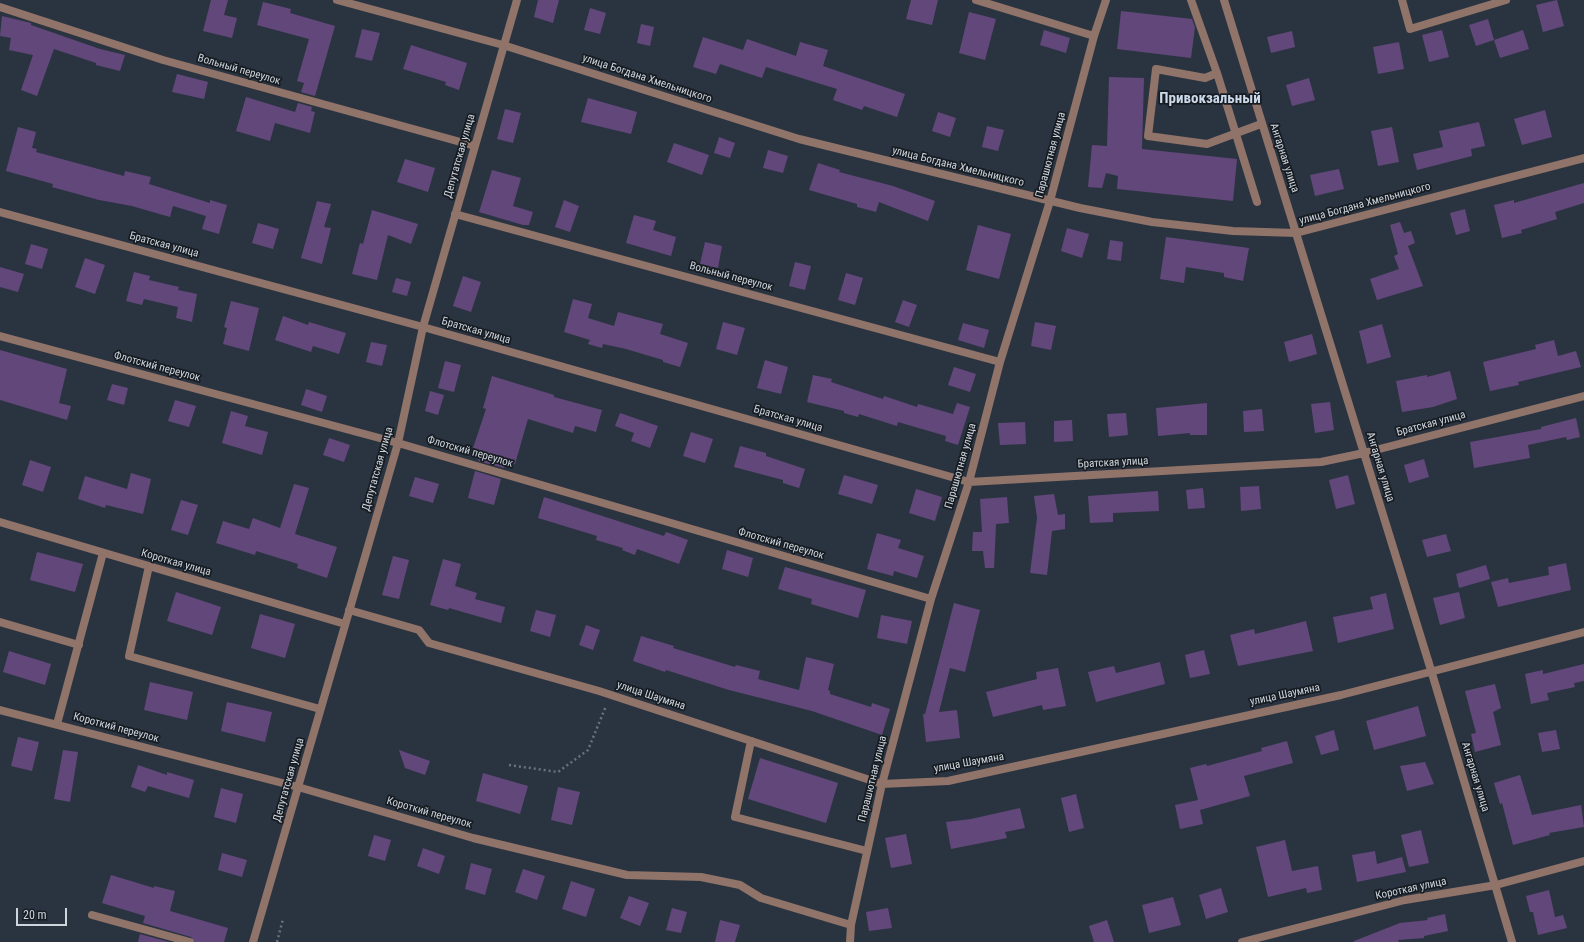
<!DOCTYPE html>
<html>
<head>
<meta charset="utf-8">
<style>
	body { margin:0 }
	#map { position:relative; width:1584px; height:942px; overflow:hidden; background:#2a3441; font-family:"Roboto Condensed",sans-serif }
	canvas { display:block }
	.scale { position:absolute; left:16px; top:908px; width:51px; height:18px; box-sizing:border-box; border:2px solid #ced5dd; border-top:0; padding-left:5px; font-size:12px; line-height:14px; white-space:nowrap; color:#ced5dd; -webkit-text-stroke:3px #171c22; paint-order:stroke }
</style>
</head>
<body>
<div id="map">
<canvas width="1584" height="942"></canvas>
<div class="scale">20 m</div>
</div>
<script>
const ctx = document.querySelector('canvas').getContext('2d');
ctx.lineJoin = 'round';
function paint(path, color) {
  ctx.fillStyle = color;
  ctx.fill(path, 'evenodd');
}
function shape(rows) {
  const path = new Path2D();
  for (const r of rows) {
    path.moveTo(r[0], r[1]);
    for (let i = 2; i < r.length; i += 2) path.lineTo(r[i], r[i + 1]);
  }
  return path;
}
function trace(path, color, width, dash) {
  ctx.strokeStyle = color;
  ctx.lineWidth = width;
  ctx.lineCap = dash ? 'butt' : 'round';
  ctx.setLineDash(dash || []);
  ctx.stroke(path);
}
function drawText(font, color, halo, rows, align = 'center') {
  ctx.font = font + ' "Roboto Condensed",sans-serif';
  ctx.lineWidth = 3.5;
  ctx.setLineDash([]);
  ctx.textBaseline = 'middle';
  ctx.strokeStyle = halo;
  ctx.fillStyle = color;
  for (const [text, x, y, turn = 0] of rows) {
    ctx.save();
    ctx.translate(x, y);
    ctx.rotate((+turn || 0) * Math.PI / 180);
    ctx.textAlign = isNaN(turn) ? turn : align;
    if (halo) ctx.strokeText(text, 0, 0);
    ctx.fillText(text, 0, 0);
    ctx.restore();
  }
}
paint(shape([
	[211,0,228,0,224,15,237,18,232,38,203,31],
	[538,0,559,0,553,23,534,17],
	[911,0,938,0,932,25,906,19],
	[1557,0,1564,26,1543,32,1536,5],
	[263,2,291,9,290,13,335,26,315,96,301,92,304,83,297,81,309,39,257,25],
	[590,8,606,13,600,34,584,30],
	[1121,11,1192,19,1195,27,1191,58,1117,49],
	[969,12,996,19,985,60,959,53],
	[2,16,31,23,31,25,100,49,125,55,120,71,96,65,96,63,54,49,37,96,21,90,33,55,9,50,11,38,0,36],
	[1488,19,1494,40,1476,46,1469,25],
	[641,24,654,27,650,46,637,43],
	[362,29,380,33,372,61,355,57],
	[1044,30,1070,38,1066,53,1040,45],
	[1442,30,1449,57,1429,62,1422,35],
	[1523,30,1529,49,1500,58,1494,40],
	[1292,31,1295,47,1271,53,1267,37],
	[703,37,743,50,747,39,796,56,800,42,828,50,823,66,905,94,897,117,864,106,862,110,833,100,837,89,766,67,762,78,720,64,716,74,693,67],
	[1399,42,1404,69,1378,74,1373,47],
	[411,45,467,63,459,90,445,85,446,82,403,69],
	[177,74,208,82,204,99,172,92],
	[1109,77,1144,78,1142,149,1237,159,1233,201,1117,189,1118,176,1106,173,1102,188,1088,187,1092,145,1107,146],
	[1309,78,1315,100,1292,106,1286,85],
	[246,97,295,112,298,103,312,107,311,111,315,112,310,133,275,123,270,141,236,131],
	[588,98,637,112,631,134,581,122],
	[505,109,521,113,513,143,497,139],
	[1545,110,1552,137,1522,145,1514,119],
	[938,112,956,118,950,137,932,131],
	[1479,122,1485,146,1471,149,1472,156,1417,170,1413,154,1443,147,1439,131],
	[987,126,1004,130,998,151,982,147],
	[18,127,36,132,32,148,37,149,36,152,124,176,125,171,151,177,149,184,210,203,210,200,227,205,219,234,202,229,206,216,173,206,170,217,132,206,99,200,52,187,53,184,6,171],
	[1392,127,1399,162,1378,166,1371,131],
	[719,137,735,143,730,158,714,153],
	[674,143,709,155,702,175,667,162],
	[768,150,788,156,783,173,763,168],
	[405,159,435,168,428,192,397,182],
	[818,163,840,170,839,172,893,186,935,201,928,221,879,202,876,212,857,207,857,204,809,190],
	[1339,169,1344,189,1315,196,1310,175],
	[492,170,521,178,513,206,533,212,529,225,523,225,479,212],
	[1584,183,1584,203,1555,212,1557,219,1521,230,1522,233,1502,238,1494,205,1514,200,1514,203],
	[564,200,579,206,570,232,555,227],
	[317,201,331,204,324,227,331,228,322,264,301,258],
	[1465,209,1470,231,1456,235,1450,213],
	[372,210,418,224,411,244,388,235,377,280,352,274,360,243,363,244],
	[634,215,656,221,653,230,676,237,671,256,626,243],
	[1400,222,1404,233,1411,231,1415,243,1408,246,1423,286,1377,300,1370,279,1399,269,1394,256,1398,254,1390,225],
	[258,223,279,229,273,249,252,243],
	[978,225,1011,234,999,279,966,270],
	[1067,228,1089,234,1082,258,1061,251],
	[1166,237,1249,248,1243,281,1224,277,1224,273,1186,267,1184,283,1160,279],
	[1110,240,1123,242,1121,261,1107,259],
	[705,242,722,246,718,268,700,264],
	[31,244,48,249,42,269,25,264],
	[85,258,105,265,95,294,75,287],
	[795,262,811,266,805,290,789,286],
	[0,267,24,274,18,292,0,287],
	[134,272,150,276,149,280,179,287,178,290,197,294,192,322,176,318,178,307,144,299,142,305,126,301],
	[846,273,863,278,855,305,838,300],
	[463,276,481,282,471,312,453,306],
	[396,278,411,282,407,296,392,292],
	[573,299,592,304,588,318,614,326,618,312,663,324,660,334,688,343,680,367,663,362,663,360,626,349,603,344,602,348,588,344,590,340,564,332],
	[903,300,917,305,909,327,895,322],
	[231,301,259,308,249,351,223,344,227,328,224,327],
	[283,316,308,325,309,322,346,333,339,354,313,346,311,352,275,340],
	[723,322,745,328,737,355,716,349],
	[1035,322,1056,326,1051,350,1031,346],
	[963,323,989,330,984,348,958,340],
	[1382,324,1391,357,1367,364,1359,331],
	[1312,334,1317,354,1289,362,1284,342],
	[1554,340,1558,356,1576,351,1581,367,1518,382,1519,385,1490,391,1483,362,1536,349,1535,345],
	[371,342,387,345,382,366,366,362],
	[0,350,67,369,59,403,71,406,67,420,0,400],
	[765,360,788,367,781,394,757,388],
	[445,361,461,365,454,392,438,388],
	[954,367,976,374,970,392,948,385],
	[1450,371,1457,399,1433,407,1402,412,1396,381,1427,375,1427,377],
	[813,375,832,379,831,382,883,399,884,396,917,407,918,404,953,414,957,403,970,407,958,445,945,441,946,436,898,422,897,426,859,414,858,417,844,413,844,411,807,402],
	[492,376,554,395,554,397,602,410,596,432,575,426,573,433,528,419,515,464,506,462,504,468,478,461,479,458,471,454,486,409,483,408],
	[112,384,128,388,124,405,107,400],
	[306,389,327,396,322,412,301,405],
	[430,391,444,395,438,415,425,411],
	[175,400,196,406,189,427,168,421],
	[1330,402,1334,430,1315,433,1311,404],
	[1207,403,1207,435,1190,435,1190,433,1158,436,1156,408],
	[1262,409,1264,431,1244,432,1243,411],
	[231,411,248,416,245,426,268,432,262,455,222,443],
	[620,413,658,426,650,448,631,441,634,433,615,426],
	[1126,413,1128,435,1109,437,1107,414],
	[1576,418,1580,437,1567,440,1566,437,1528,445,1530,458,1474,468,1470,442,1541,429,1541,427],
	[1072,420,1073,441,1054,442,1054,421],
	[1025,422,1026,444,1000,445,998,423],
	[691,432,713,439,705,463,683,456],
	[329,438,350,445,344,462,323,455],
	[740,446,766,453,766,456,805,469,799,488,783,483,783,480,734,467],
	[1424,459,1429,477,1409,483,1404,465],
	[30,460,51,467,43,492,22,485],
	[475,471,501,479,494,505,468,498],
	[131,473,151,479,143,514,106,505,105,508,78,499,85,476,127,489],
	[844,475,878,485,872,504,838,494],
	[1348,475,1355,504,1336,509,1329,480],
	[415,477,439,484,433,503,409,496],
	[294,484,309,488,295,534,337,547,327,578,297,568,298,564,256,551,255,555,216,543,223,521,249,529,253,518,280,528],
	[1259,486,1261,509,1241,511,1240,487],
	[1203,488,1205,508,1188,509,1186,490],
	[916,489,942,497,935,521,909,513],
	[1158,491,1159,511,1113,513,1113,522,1090,523,1088,496],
	[1054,494,1058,515,1065,514,1065,529,1052,531,1047,575,1030,573,1037,518,1034,496],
	[544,497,664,536,666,532,688,540,679,564,637,549,635,555,622,550,623,548,596,540,597,536,538,518],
	[1007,497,1009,523,996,524,994,568,985,568,983,551,972,551,973,532,982,532,980,499],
	[181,500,198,505,188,535,171,530],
	[877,533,901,540,898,548,924,556,917,578,894,571,893,576,867,569],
	[1446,534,1451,551,1427,557,1422,540],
	[727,550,753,558,748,577,722,569],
	[37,552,83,564,75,592,30,580],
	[393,556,409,560,399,599,382,595],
	[443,559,461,564,455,586,477,593,475,599,505,607,501,623,449,608,448,610,430,605],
	[1566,563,1571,590,1498,607,1491,582,1508,578,1509,583,1549,575,1548,567],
	[1486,565,1490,579,1459,588,1456,574],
	[785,567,866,590,858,618,811,604,812,599,778,589],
	[176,592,221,607,212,635,167,621],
	[1459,592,1465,618,1440,625,1433,598],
	[1386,593,1394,629,1338,643,1333,617,1373,609,1370,597],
	[954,603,980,610,965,672,950,668,939,712,957,710,960,738,926,742,923,714,925,714],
	[536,610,556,615,550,637,530,631],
	[260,614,295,624,285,658,251,648],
	[881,615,912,621,907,644,877,638],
	[1306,621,1313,651,1238,666,1230,635,1254,629,1255,634],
	[586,625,600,630,593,650,579,645],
	[641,636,674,646,673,648,735,667,736,665,760,671,758,679,799,690,806,657,834,664,828,690,830,691,830,694,871,707,872,703,890,709,882,735,812,711,729,690,666,670,665,672,633,661],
	[1204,650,1210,674,1190,678,1185,655],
	[9,651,51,664,45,685,3,672],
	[1160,662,1165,684,1096,702,1088,672,1114,666,1116,673],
	[1584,664,1584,681,1574,683,1575,687,1547,693,1549,700,1531,704,1525,674,1543,670,1543,674],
	[1058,668,1066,706,1043,710,1042,705,993,717,986,692,1037,679,1036,672],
	[150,682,193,692,187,720,144,710],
	[1495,684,1501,708,1493,712,1501,745,1475,752,1471,734,1476,733,1465,691],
	[227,702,272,712,265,742,221,731],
	[1418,706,1426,736,1374,750,1366,721],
	[1334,730,1339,750,1321,755,1315,736],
	[1556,730,1560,749,1542,752,1538,733],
	[18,737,39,742,32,771,11,766],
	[1287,741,1293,763,1244,776,1250,796,1200,810,1203,824,1180,829,1175,805,1198,800,1190,768,1206,764,1207,766,1262,751,1261,748],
	[63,750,78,752,70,802,54,799],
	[399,750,430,761,425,775,405,768],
	[760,758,838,783,826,823,748,799],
	[1425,762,1434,784,1407,791,1400,766],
	[138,765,167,775,167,772,194,780,189,798,148,786,145,792,131,787],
	[483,773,528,786,520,814,476,801],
	[1520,775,1532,815,1581,805,1584,827,1549,833,1550,835,1513,845,1502,803,1500,804,1494,783],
	[558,787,580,792,572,825,551,820],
	[221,788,243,794,236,823,214,817],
	[1076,794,1084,828,1069,832,1061,798],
	[1020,808,1025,828,1005,832,1007,838,951,849,946,822,971,819],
	[1421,830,1429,863,1409,867,1401,835],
	[906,834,912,864,891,868,885,838],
	[374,835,391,840,385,861,368,856],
	[1285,840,1292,871,1318,866,1322,890,1307,893,1306,888,1268,897,1256,847],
	[423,848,445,856,439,874,417,866],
	[1375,851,1377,864,1402,857,1406,872,1357,882,1352,855],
	[222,853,247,860,242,877,218,870],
	[471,863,492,869,485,895,465,889],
	[523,869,545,876,537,900,515,892],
	[111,875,154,888,154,886,175,891,170,911,228,928,224,942,195,942,191,937,143,923,145,916,102,903],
	[571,881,595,889,586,917,562,909],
	[1221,888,1228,912,1206,919,1199,895],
	[1549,890,1555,917,1563,915,1567,928,1538,935,1533,912,1530,912,1526,896],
	[629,896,649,903,640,926,620,918],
	[1173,897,1181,925,1149,933,1142,905],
	[672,908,687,912,681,933,666,930],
	[888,908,892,928,869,931,866,912],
	[1445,914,1448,931,1424,936,1424,938,1398,940,1399,942,1354,942,1354,941,1400,923,1428,920,1427,918],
	[720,920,740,925,735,942,715,942],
	[1107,920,1114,942,1094,942,1089,926],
	[140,934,169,942,138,942]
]), '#62477a');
trace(shape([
	[509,765,558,772,588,750,606,706],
	[277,942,283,919]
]), '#6a727d', 2.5, [2, 3]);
trace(shape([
	[1191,0,1217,73,1205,78,1156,69,1148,136,1207,144,1261,124],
	[1402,0,1410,29,1506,0],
	[1217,73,1257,202],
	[149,566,129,656,320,709],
	[0,622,79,645],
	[57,724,103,553],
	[751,741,735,817,867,851]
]), '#907369', 8);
trace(shape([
	[337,0,503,45,799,139,1080,208,1152,222,1233,231,1296,233,1584,158],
	[976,0,1094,36],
	[1224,0,1431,670,1512,942],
	[0,7,163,60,475,146],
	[0,212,423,327,969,482,1321,462,1364,453,1584,396],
	[455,214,1000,362],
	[0,336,398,443,931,599],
	[0,522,345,624],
	[349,610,419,630,429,643,599,691,882,784,948,781,1341,695,1584,632],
	[0,710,298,787,473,838,627,875,701,877,740,885,761,898,851,925],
	[92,915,190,942],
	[253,942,398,443,423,327,517,0],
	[850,942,851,925,882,784,931,599,969,482,1000,362,1050,201,1094,36,1106,0],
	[1242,942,1405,900,1496,885,1584,861]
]), '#907369', 8);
drawText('11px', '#ced5dd', '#171c22', [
	["Вольный переулок",239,70,16],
	["улица Богдана Хмельницкого",647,79,18],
	["Парашютная улица",1051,155,-75],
	["Депутатская улица",460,156,-74],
	["Ангарная улица",1284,158,72],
	["улица Богдана Хмельницкого",958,167,14],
	["улица Богдана Хмельницкого",1365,204,-15],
	["Братская улица",164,245,15],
	["Вольный переулок",731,277,15],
	["Братская улица",476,331,16],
	["Флотский переулок",157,367,15],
	["Братская улица",788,419,16],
	["Братская улица",1431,424,-15],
	["Флотский переулок",470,452,16],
	["Братская улица",1113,463,-3],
	["Парашютная улица",961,466,-74],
	["Ангарная улица",1380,467,73],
	["Депутатская улица",378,469,-74],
	["Флотский переулок",781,544,16],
	["Короткая улица",176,563,16],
	["улица Шаумяна",1285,695,-12],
	["улица Шаумяна",651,696,18],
	["Короткий переулок",116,728,15],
	["улица Шаумяна",969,763,-10],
	["Ангарная улица",1475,777,73],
	["Парашютная улица",873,779,-76],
	["Депутатская улица",289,780,-74],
	["Короткий переулок",429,813,16],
	["Короткая улица",1411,889,-12]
]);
drawText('bold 15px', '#ccd9ea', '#171c22', [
	["Привокзальный",1210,99]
]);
</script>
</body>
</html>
